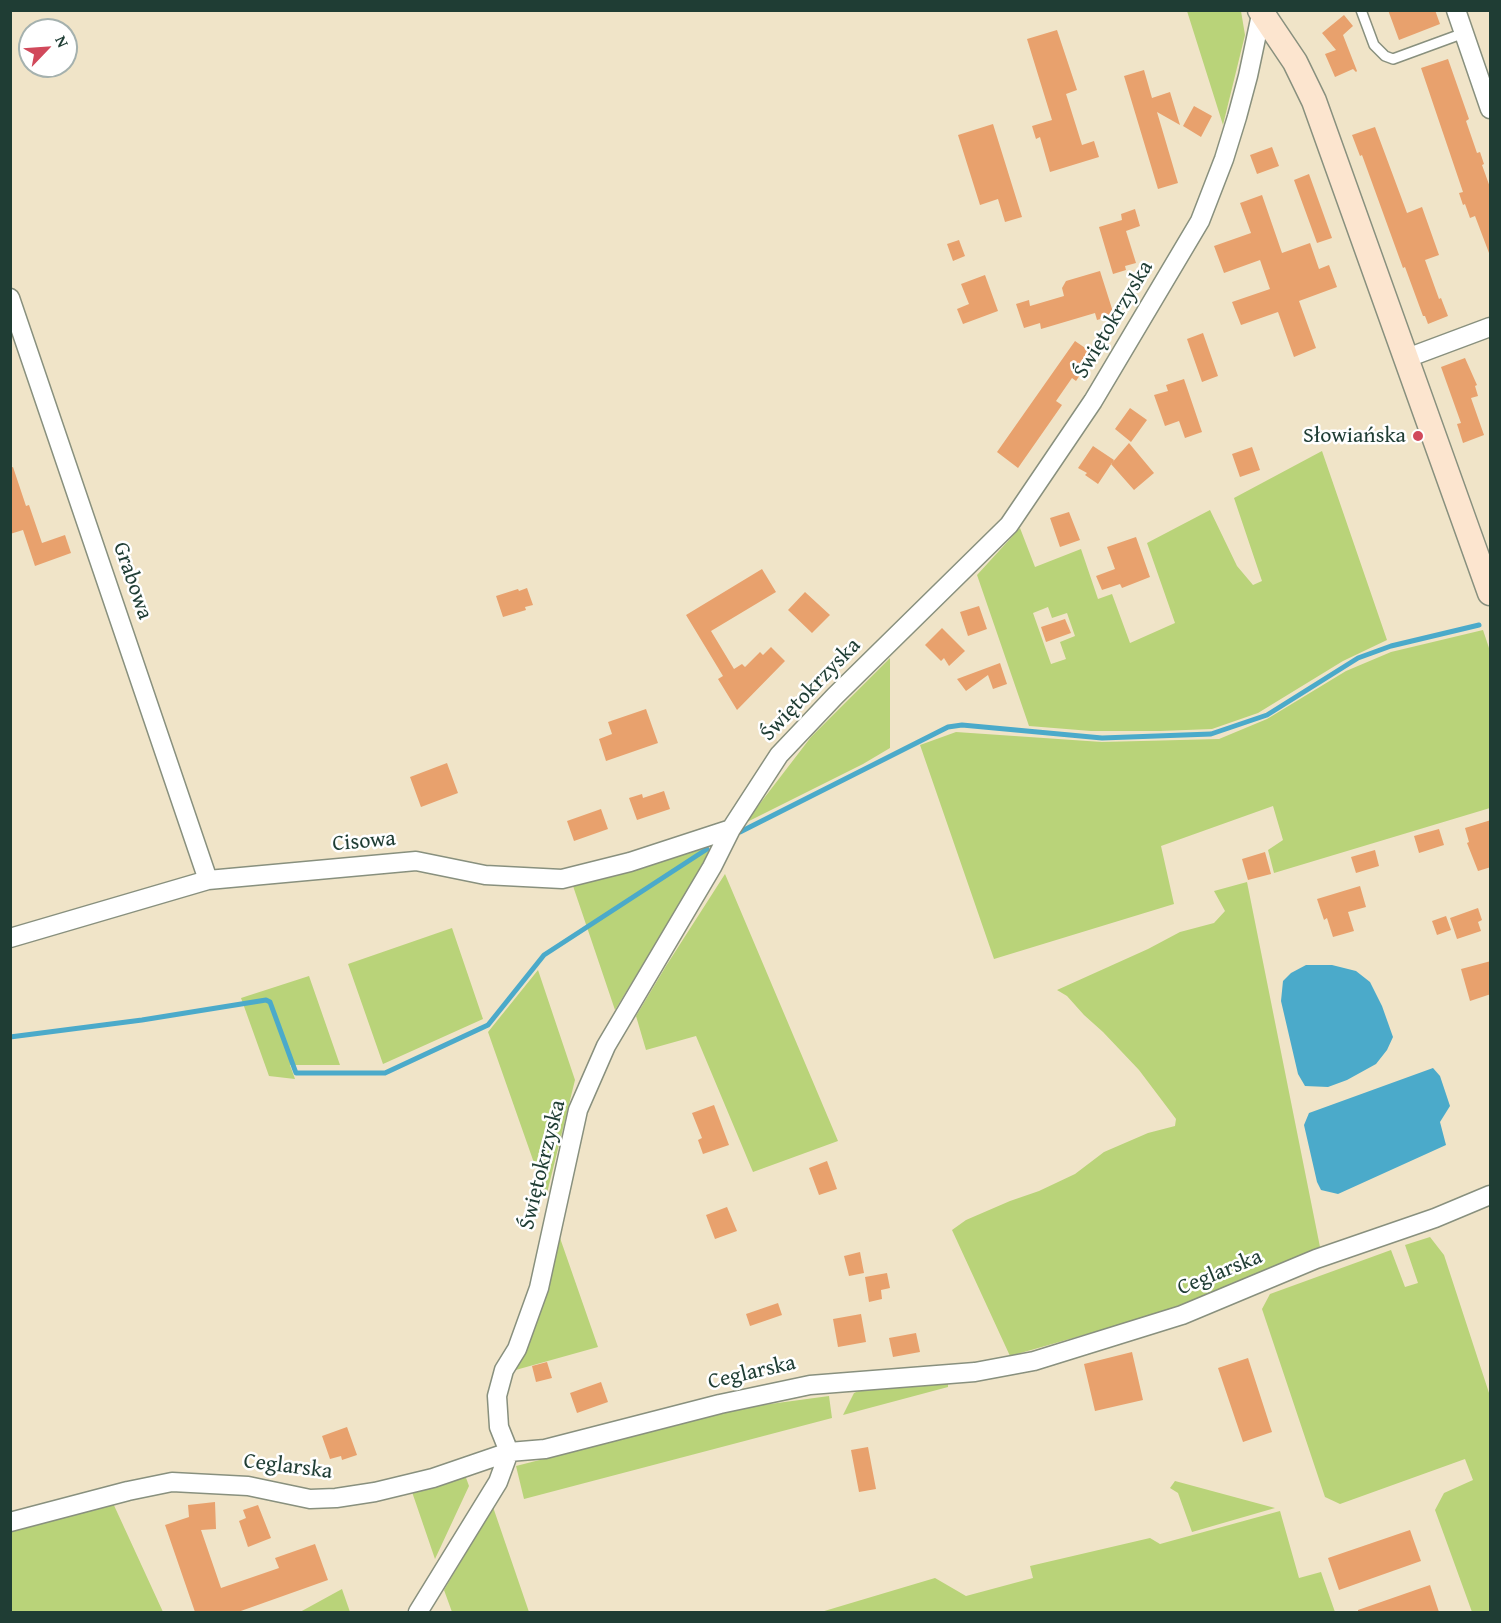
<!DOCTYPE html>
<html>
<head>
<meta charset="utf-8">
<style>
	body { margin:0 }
	#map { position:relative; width:1501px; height:1623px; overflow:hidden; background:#f0e4c8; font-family:"Gentium Book Plus",serif }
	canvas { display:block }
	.frame { position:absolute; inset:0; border:12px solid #1f3d34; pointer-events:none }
	.north { position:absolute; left:18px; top:18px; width:60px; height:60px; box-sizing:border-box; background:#fff; border:2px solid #a5b1ae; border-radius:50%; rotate:65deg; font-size:16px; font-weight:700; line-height:24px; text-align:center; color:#1f3d34 }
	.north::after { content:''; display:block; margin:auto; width:21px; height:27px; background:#d1495b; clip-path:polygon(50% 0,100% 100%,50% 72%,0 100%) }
</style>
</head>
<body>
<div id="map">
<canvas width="1501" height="1623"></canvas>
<div class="frame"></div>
<div class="north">N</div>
</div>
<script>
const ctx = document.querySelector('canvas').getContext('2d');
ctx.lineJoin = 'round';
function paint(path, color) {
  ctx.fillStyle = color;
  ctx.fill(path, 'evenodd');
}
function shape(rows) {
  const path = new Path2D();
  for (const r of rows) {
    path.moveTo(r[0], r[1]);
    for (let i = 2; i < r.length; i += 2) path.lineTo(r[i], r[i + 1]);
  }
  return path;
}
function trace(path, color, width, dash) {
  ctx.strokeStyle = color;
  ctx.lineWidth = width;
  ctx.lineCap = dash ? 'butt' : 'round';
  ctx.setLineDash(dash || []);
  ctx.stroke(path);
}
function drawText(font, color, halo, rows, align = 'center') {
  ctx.font = font + ' "Gentium Book Plus",serif';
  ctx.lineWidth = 5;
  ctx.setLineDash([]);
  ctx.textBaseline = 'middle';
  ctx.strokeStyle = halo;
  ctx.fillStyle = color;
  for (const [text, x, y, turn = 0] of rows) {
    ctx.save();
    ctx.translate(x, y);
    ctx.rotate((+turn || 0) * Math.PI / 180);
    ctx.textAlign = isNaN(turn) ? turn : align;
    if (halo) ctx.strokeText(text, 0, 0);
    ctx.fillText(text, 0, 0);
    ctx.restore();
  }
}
paint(shape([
	[1187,11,1241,11,1245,35,1223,125],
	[1322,451,1387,640,1343,661,1258,713,1212,729,1160,731,1091,731,1029,726,977,575,1020,528,1035,567,1081,549,1098,599,1112,594,1130,643,1175,623,1147,543,1210,510,1237,566,1253,585,1262,581,1234,498],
	[1048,607,1052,618,1067,613,1075,636,1060,642,1066,659,1051,664,1033,613],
	[1483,630,1490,651,1490,808,1274,873,1268,850,1283,840,1273,806,1161,846,1174,904,994,959,920,745,956,732,1102,742,1219,739,1267,719,1346,671,1391,652],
	[890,658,890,748,863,764,745,823,811,737],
	[698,842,705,844,710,855,615,1010,573,886],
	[725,874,838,1141,753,1172,696,1036,646,1050,636,1016,666,966],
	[1247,882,1321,1252,1189,1305,1010,1356,952,1230,966,1220,1010,1201,1039,1191,1075,1174,1104,1152,1148,1133,1175,1126,1176,1119,1139,1070,1103,1032,1084,1015,1067,996,1057,990,1148,949,1180,932,1214,923,1225,911,1214,891],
	[452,928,483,1019,383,1064,348,964],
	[538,970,575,1080,546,1197,488,1032],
	[309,976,340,1065,290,1065,295,1079,269,1076,241,998],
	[1430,1237,1444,1255,1490,1396,1490,1612,1472,1612,1435,1510,1444,1493,1473,1480,1465,1459,1340,1504,1325,1497,1262,1309,1270,1294,1391,1250,1405,1287,1418,1283,1405,1245],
	[560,1238,598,1347,512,1371],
	[948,1380,948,1387,843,1415,854,1393,867,1387],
	[829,1396,832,1418,524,1499,516,1466,748,1407],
	[465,1475,469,1486,435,1559,411,1489],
	[1175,1481,1275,1508,1192,1532,1178,1493,1170,1488],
	[112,1501,163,1612,11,1612,11,1528],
	[493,1507,529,1612,452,1612,444,1590],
	[1280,1511,1299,1578,1321,1572,1335,1612,821,1612,935,1578,966,1596,1033,1578,1030,1566,1150,1538,1160,1544],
	[342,1589,350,1612,300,1612]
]), '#b9d379');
paint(shape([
	[1306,965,1332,965,1356,971,1370,982,1382,1006,1393,1037,1387,1050,1376,1064,1347,1080,1328,1087,1305,1086,1298,1074,1281,1001,1283,981,1291,973],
	[1433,1068,1440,1076,1450,1106,1440,1122,1446,1145,1338,1194,1321,1190,1317,1182,1304,1125,1309,1113]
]), '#4baaca');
trace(shape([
	[740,832,948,727,962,725,1102,738,1211,734,1267,715,1358,658,1391,646,1479,625],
	[10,1037,142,1020,266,1000,270,1002,296,1073,385,1073,488,1025,544,955,707,849]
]), '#4baaca', 5);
paint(shape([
	[1388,10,1435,10,1440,24,1399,40],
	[1344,15,1353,26,1343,35,1357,71,1356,72,1353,69,1335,77,1325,54,1336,50,1322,33],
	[1057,30,1077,90,1066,94,1082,145,1094,141,1099,157,1050,172,1040,137,1036,139,1032,126,1052,120,1027,39],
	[1448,59,1469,119,1466,121,1477,153,1480,152,1484,164,1482,165,1491,190,1491,253,1489,253,1475,216,1470,218,1465,204,1463,205,1459,193,1463,192,1421,68],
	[1144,70,1152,98,1170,92,1180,125,1157,112,1178,183,1158,189,1124,76],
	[1194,106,1212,116,1201,137,1183,126],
	[993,124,1022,217,1005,222,998,199,980,205,958,135],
	[1375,127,1407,213,1422,207,1439,255,1425,260,1439,299,1441,298,1448,316,1428,324,1425,316,1423,316,1405,267,1403,268,1362,155,1360,156,1352,135],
	[1272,147,1279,166,1257,174,1250,155],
	[1309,174,1332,238,1317,243,1294,180],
	[1262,195,1282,253,1310,243,1319,269,1329,265,1337,287,1299,301,1316,348,1294,357,1278,312,1241,325,1232,302,1270,289,1260,260,1224,273,1214,246,1251,233,1240,203],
	[1135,209,1140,226,1126,231,1136,263,1125,266,1126,270,1113,274,1099,227,1122,220,1121,214],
	[959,240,965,256,953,261,947,244],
	[1100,271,1114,315,1097,320,1095,313,1041,329,1040,323,1024,328,1016,304,1029,300,1030,306,1064,296,1062,288,1066,281],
	[985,275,998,311,963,324,957,309,969,304,961,284],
	[1203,333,1218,376,1202,382,1187,339],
	[1075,341,1094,354,1076,381,1072,378,1056,401,1062,405,1018,468,997,452],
	[1465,358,1477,385,1475,386,1478,396,1471,398,1484,435,1463,443,1457,424,1461,423,1441,367],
	[1184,379,1202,432,1185,438,1179,421,1165,426,1154,395,1168,391,1166,385],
	[1130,408,1147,420,1131,442,1115,429],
	[1129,443,1154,473,1134,490,1111,464],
	[1093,446,1114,460,1098,484,1085,475,1087,473,1078,468],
	[1252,447,1260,470,1240,477,1232,454],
	[13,467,26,506,29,505,42,543,65,535,71,553,35,566,23,530,10,534,10,468],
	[1069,512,1080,540,1060,547,1050,518],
	[1136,537,1150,577,1122,588,1120,584,1102,590,1096,576,1115,569,1107,547],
	[762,569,776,592,711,631,734,669,742,664,745,667,760,652,763,655,771,647,785,661,737,710,718,679,723,676,686,615],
	[527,588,533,605,525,607,526,610,503,617,496,596,518,589,519,591],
	[805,592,830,615,812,633,788,610],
	[979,606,987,629,968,636,960,612],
	[1065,619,1071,633,1046,642,1041,627],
	[942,628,965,651,949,666,944,658,941,661,925,645],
	[1000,663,1007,684,993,689,988,675,966,691,957,679],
	[646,709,658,743,606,761,599,739,612,734,608,722],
	[447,763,458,793,421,807,410,777],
	[664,791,670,809,637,820,629,798,642,794,643,798],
	[601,809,608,829,574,841,567,821],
	[1491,820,1491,867,1478,871,1467,843,1469,842,1465,828],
	[1439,829,1444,845,1419,853,1414,836],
	[1375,850,1379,866,1356,873,1351,857],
	[1265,852,1271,874,1248,880,1242,859],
	[1360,886,1366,907,1348,912,1354,931,1333,937,1327,918,1324,920,1317,899],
	[1478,908,1482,920,1478,922,1481,931,1457,939,1450,918],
	[1446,916,1451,930,1437,935,1432,921],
	[1491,961,1491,994,1470,1001,1461,969],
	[714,1105,729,1145,703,1154,698,1140,702,1138,692,1113],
	[827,1161,837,1189,819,1195,809,1168],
	[727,1207,737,1231,715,1239,706,1215],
	[860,1252,864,1273,849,1276,844,1256],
	[887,1273,890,1288,881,1290,882,1299,869,1302,865,1277],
	[778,1303,782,1315,750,1326,746,1314],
	[861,1314,866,1342,838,1347,833,1319],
	[916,1333,920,1352,893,1357,889,1338],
	[1132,1352,1143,1400,1095,1411,1084,1364],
	[1248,1358,1272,1432,1243,1442,1218,1368],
	[547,1362,552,1378,536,1382,532,1366],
	[601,1382,608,1402,577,1413,570,1393],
	[347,1427,357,1455,342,1460,341,1456,330,1459,322,1436],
	[868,1447,876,1489,859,1492,851,1450],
	[215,1502,216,1529,201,1530,221,1588,279,1568,275,1558,315,1544,328,1580,238,1612,195,1612,165,1525,189,1517,188,1505],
	[258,1505,271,1538,248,1547,239,1521,246,1518,243,1510],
	[1410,1530,1421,1561,1339,1590,1328,1558],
	[1430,1585,1439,1612,1358,1612,1358,1610]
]), '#e8a16d');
const lane = shape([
	[1361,10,1374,45,1385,56,1393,59,1464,33]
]);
const street = shape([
	[1456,10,1490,109],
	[10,298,208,880],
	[1407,358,1490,327],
	[10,938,208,880,416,861,485,875,562,879,630,862,731,829],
	[10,1522,128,1491,172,1482,248,1486,310,1499,336,1498,375,1492,433,1478,509,1452,545,1449,720,1404,810,1385,975,1372,1034,1361,1182,1315,1316,1259,1435,1218,1490,1195],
	[418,1612,498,1482,509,1452,499,1427,497,1396,504,1370,517,1349,539,1288,578,1110,606,1046,712,867,731,829,779,755,835,696,1009,525,1093,401,1200,221,1224,159,1237,117,1248,76,1262,10]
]);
const secondary = shape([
	[1260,10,1295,62,1314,101,1490,593]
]);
trace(lane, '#88907e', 12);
trace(street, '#88907e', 21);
trace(secondary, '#88907e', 27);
trace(lane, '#fff', 9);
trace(street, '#fff', 18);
trace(secondary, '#fce5cf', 24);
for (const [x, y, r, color] of [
	[1418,436,6,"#d1495b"]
]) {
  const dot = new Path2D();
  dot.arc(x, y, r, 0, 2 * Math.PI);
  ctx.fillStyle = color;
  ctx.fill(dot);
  trace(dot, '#fff', 2);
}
drawText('22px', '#1f3d34', '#fff', [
	["Świętokrzyska",1114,320,-59],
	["Grabowa",132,581,71],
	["Świętokrzyska",811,690,-46],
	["Cisowa",364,842,-5],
	["Świętokrzyska",543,1165,-76],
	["Ceglarska",1220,1273,-22],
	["Ceglarska",752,1373,-13],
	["Ceglarska",288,1467,7]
]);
drawText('22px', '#1f3d34', '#fff', [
	["Słowiańska",1406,436]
], 'right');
</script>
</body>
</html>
